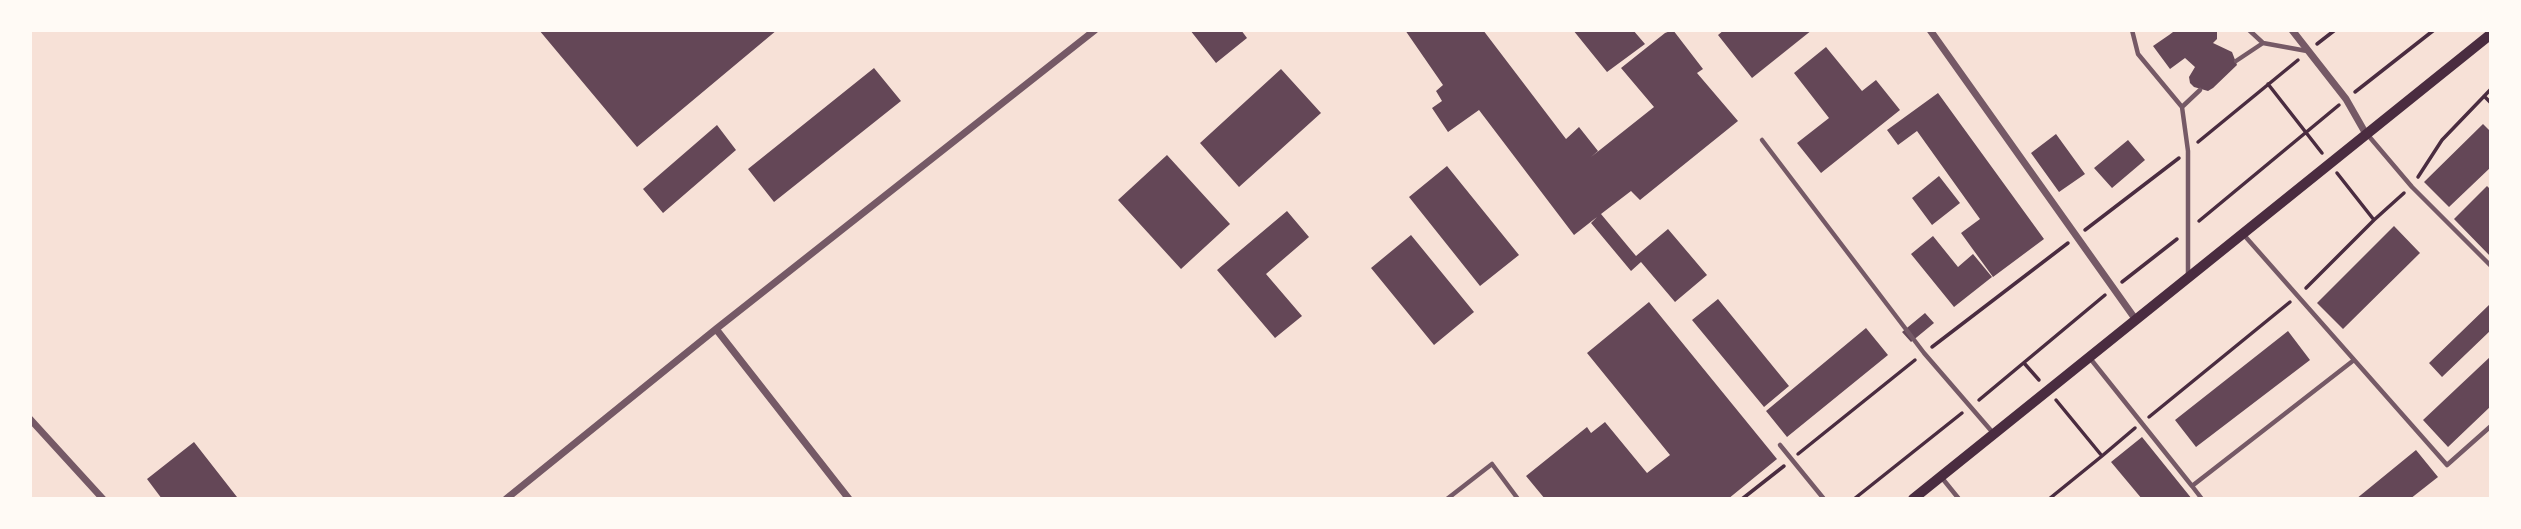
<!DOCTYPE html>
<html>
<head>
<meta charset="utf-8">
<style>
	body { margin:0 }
	#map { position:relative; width:2521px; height:529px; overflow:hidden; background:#f7e1d7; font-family:"Open Sans",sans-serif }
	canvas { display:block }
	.frame { position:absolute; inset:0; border:32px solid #fffaf5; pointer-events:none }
</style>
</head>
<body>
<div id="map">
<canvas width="2521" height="529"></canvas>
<div class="frame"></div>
</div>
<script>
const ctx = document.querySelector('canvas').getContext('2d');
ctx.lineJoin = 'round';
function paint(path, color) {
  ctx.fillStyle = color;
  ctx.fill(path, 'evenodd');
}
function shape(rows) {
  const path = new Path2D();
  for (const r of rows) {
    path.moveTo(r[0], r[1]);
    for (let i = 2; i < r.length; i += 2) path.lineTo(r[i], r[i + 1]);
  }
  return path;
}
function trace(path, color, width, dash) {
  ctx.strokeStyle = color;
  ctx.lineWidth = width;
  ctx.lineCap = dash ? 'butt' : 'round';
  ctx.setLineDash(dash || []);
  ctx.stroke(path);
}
paint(shape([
	[539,30,777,30,637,147],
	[1190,30,1241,30,1247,38,1216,63],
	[1405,30,1483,30,1566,139,1579,127,1598,151,1591,157,1654,107,1621,68,1665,33,1673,30,1703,69,1697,73,1738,121,1640,200,1631,191,1601,214,1636,256,1668,229,1707,275,1675,302,1641,262,1631,271,1591,223,1597,217,1574,235,1479,110,1448,132,1432,108,1442,101,1436,91,1443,85],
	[1573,30,1633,30,1645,44,1607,72],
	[1724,30,1812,30,1752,78,1718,35],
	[2172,30,2217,30,2217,39,2213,43,2232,52,2237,65,2213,88,2208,91,2194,87,2190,83,2189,77,2195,67,2185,58,2170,69,2153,46,2169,35,2173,32],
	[1826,47,1862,91,1876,80,1900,110,1821,173,1797,143,1829,118,1794,73],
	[874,68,901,101,774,202,748,169],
	[1281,69,1321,113,1239,187,1200,143],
	[1938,93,2044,239,1993,277,1961,233,1980,219,1917,131,1898,145,1887,130],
	[2483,124,2491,132,2491,167,2449,207,2424,182],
	[717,125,736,150,663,213,643,189],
	[2056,134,2085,174,2059,192,2031,153],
	[2128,140,2145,160,2112,188,2094,168],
	[1167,155,1230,224,1181,269,1118,200],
	[1447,166,1519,255,1480,286,1409,197],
	[1939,176,1960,203,1932,225,1912,198],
	[2487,186,2491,190,2491,257,2454,219],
	[1287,211,1309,237,1266,274,1302,316,1275,338,1217,270],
	[2394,226,2420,253,2343,329,2317,303],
	[1411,235,1474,312,1434,345,1371,268],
	[1933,236,1958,267,1973,254,1992,277,1954,307,1911,254],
	[1718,299,1789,386,1764,407,1692,320],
	[1649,302,1777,459,1728,499,1545,499,1526,476,1587,427,1591,433,1605,422,1647,473,1670,455,1587,353],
	[2489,305,2491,307,2491,330,2442,377,2429,363],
	[1925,313,1934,323,1911,342,1902,332],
	[1866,328,1888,355,1787,437,1766,411],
	[2288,331,2310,360,2196,447,2175,420],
	[2491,356,2491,406,2448,447,2423,420],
	[2142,437,2192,499,2142,499,2111,462],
	[194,442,237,497,235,499,162,499,147,479],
	[2416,450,2438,477,2410,499,2356,499]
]), '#644757');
trace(shape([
	[2317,44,2335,30],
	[2268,84,2322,153],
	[2355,92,2434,30],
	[2484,96,2491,103],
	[2198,142,2298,60],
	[2418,177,2442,140,2491,89],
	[2374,220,2404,193],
	[2199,221,2339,105],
	[2085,230,2179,158],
	[2122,282,2177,239],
	[2306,288,2374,220,2337,173],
	[1932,347,2068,243],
	[2024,363,2039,380],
	[1979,400,2105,295],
	[2149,417,2290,302],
	[1798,454,1915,360],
	[2102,456,2135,428],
	[1742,499,1784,466],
	[1854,499,1962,413],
	[2049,499,2102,456,2056,400]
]), '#4a2c40', 3.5);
trace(shape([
	[2132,30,2138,54,2182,107],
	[2249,30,2263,43,2307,51],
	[2236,61,2263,43],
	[2367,134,2412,187,2491,266],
	[1762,140,1924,353,1994,434],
	[2243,234,2447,465,2491,426],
	[2188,274,2188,151,2182,107,2200,90],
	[2089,357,2192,486,2354,360],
	[1780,445,1824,499],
	[1942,478,1959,499],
	[2192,486,2202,499],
	[1447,499,1492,464,1518,499]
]), '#755966', 4.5);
trace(shape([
	[1930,30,2136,320],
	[2292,30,2346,99,2366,134],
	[716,329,849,499],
	[30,419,103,499],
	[506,499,716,329,1095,30]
]), '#755966', 7);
trace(shape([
	[1913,499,2491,34]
]), '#4a2c40', 10);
</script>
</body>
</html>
